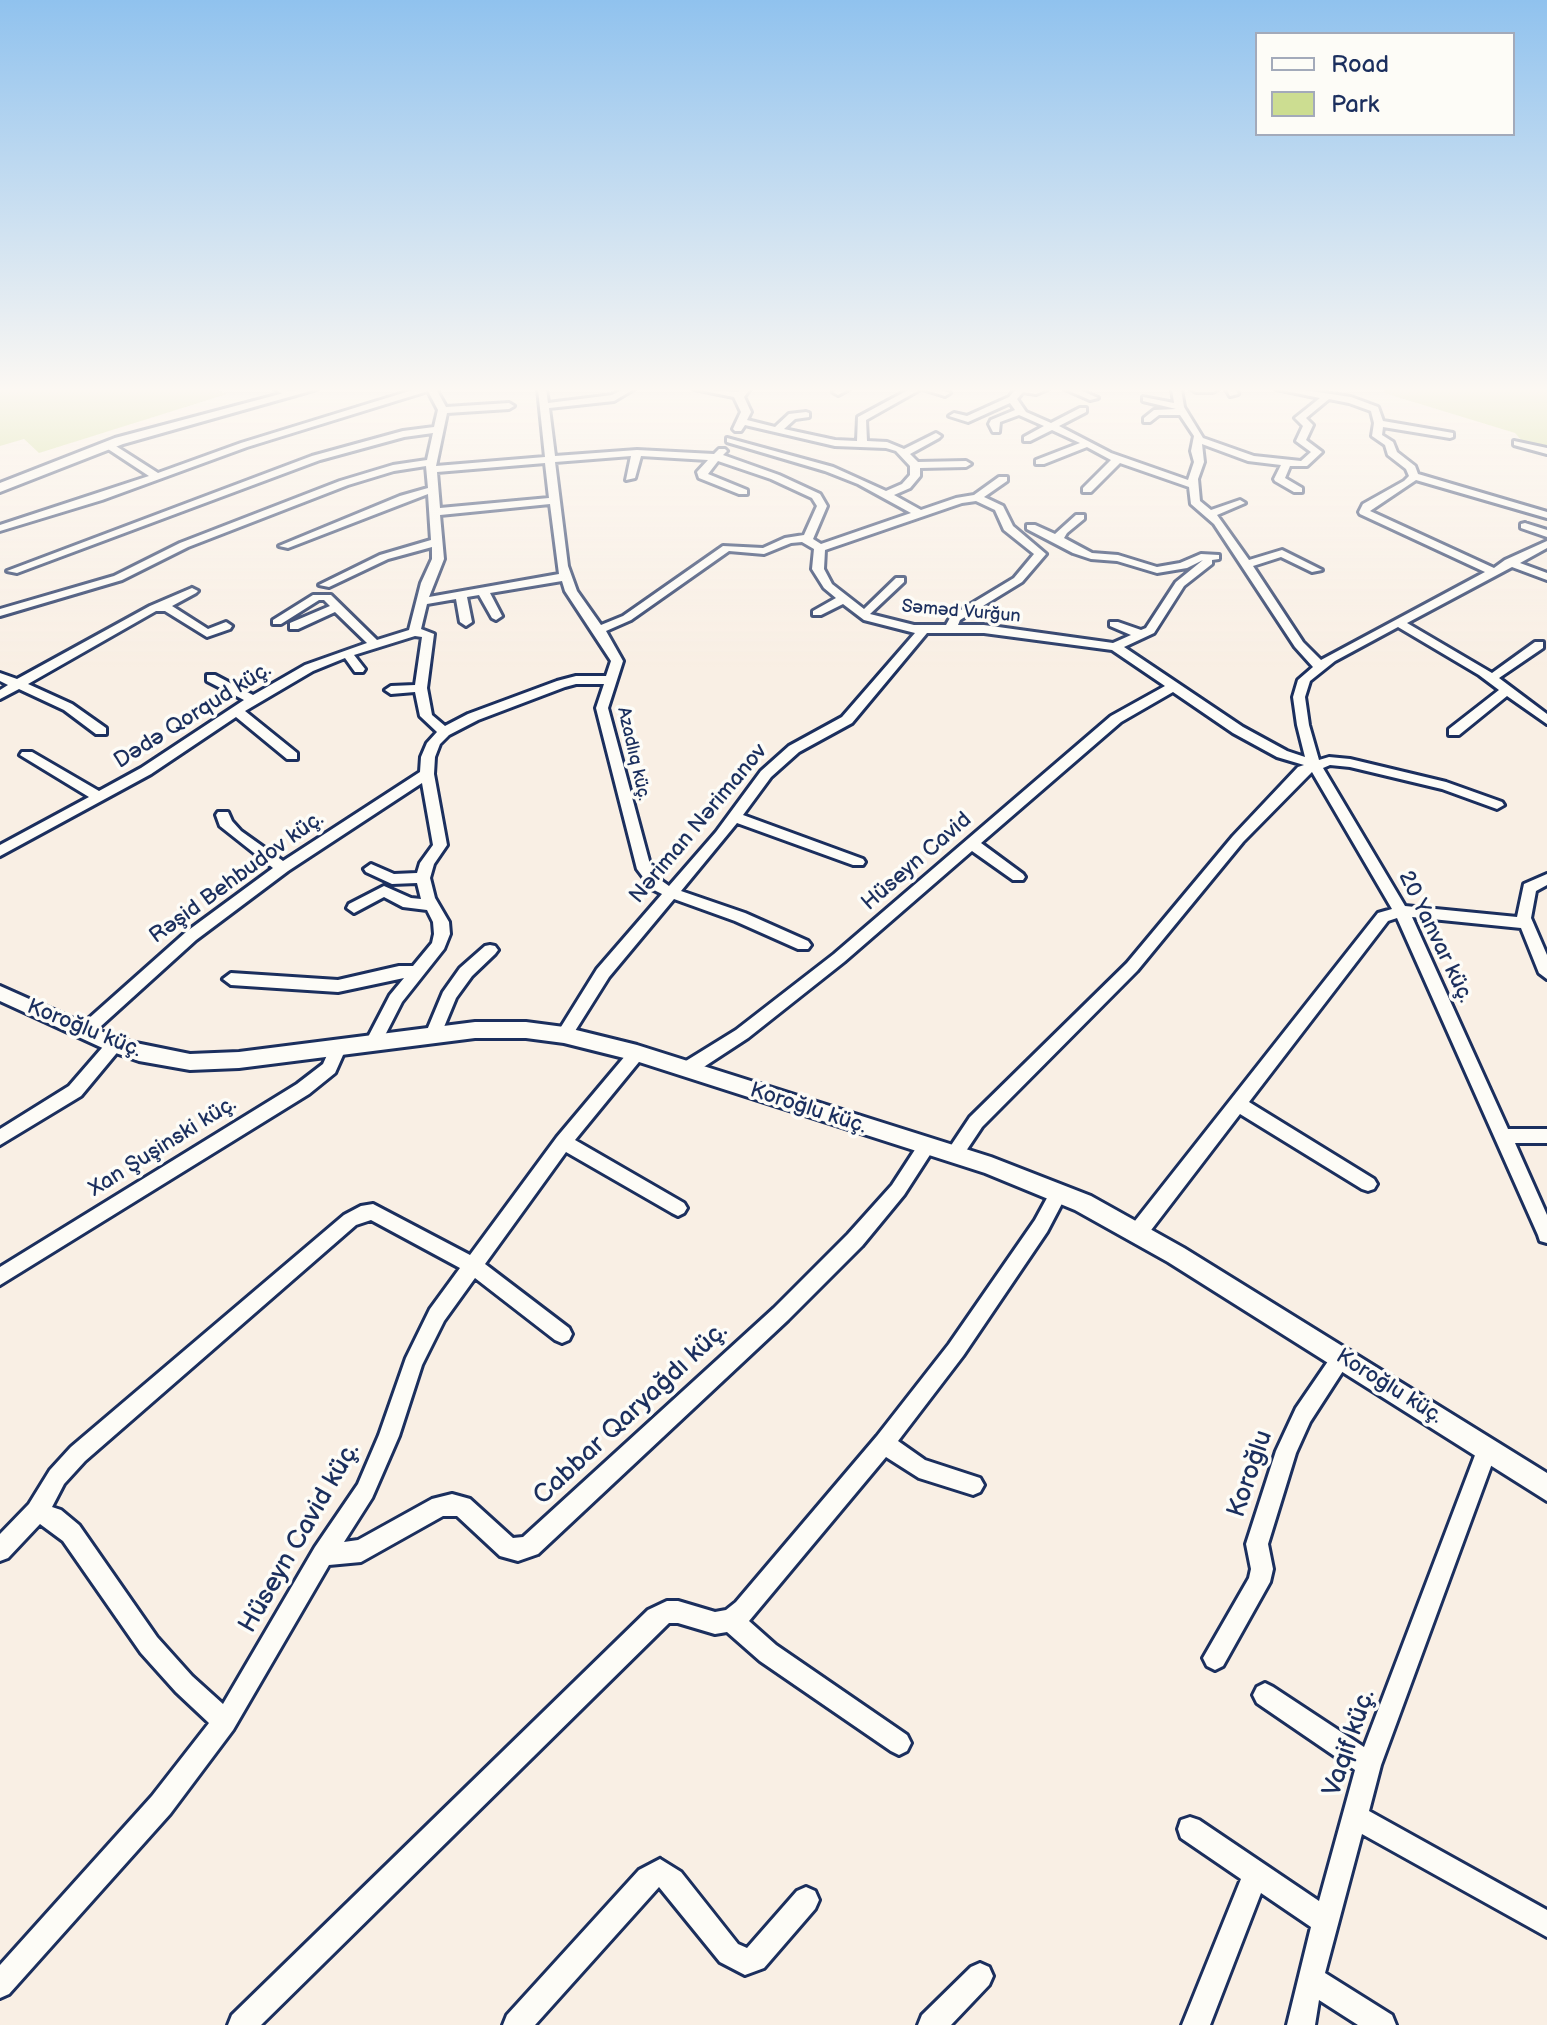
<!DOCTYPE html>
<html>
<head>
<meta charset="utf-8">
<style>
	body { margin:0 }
	#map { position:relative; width:1547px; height:2025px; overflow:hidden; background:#f9efe4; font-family:"Balsamiq Sans",sans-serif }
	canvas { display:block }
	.legend { position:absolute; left:1255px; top:32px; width:260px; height:104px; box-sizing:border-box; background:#fdfcf7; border:2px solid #a3aaba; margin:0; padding:10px 14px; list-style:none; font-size:24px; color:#1b2f5e }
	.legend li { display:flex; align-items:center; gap:16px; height:40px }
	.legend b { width:40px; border:2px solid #a3aaba }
</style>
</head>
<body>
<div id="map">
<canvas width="1547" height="2025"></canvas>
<ul class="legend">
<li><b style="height:10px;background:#fdfcf7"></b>Road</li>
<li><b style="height:22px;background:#ccdd91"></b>Park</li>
</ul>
</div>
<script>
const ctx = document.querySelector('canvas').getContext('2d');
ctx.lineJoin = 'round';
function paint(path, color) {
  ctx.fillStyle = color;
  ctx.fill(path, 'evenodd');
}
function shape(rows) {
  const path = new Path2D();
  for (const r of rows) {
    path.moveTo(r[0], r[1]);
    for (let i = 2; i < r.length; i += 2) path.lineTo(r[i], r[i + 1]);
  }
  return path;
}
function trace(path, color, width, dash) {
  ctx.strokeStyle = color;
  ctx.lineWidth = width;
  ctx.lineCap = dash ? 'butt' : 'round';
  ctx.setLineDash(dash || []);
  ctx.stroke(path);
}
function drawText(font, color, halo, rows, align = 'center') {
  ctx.font = font + ' "Balsamiq Sans",sans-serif';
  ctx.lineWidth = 7;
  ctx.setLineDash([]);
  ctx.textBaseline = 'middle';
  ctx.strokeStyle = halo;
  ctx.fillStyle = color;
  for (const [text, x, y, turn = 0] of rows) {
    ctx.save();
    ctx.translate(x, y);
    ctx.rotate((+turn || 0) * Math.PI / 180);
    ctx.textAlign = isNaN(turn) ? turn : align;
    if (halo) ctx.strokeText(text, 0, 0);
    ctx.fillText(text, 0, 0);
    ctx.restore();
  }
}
paint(shape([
	[0,389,214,389,227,394,39,453,24,439,0,446],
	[1384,389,1547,389,1547,448,1522,441,1515,433,1384,393]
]), '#ccdd91');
const minor = shape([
	[275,389,286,389,293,394,285,396,275,389],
	[416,389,436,389,446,407,509,403,514,406,509,409,447,413,436,466,545,457,538,389,546,389,548,403,612,395,624,389,634,389,614,401,549,408,555,456,637,450,714,454,719,449,725,449,727,451,723,455,779,475,820,494,827,506,813,539,821,544,911,513,858,484,825,471,727,442,727,438,833,467,886,491,902,484,910,475,910,466,896,451,886,448,835,446,745,425,741,431,735,431,733,429,741,412,734,397,694,389,738,392,741,389,750,389,744,397,751,412,747,420,775,427,789,414,806,412,809,413,809,417,795,419,784,429,835,440,857,441,858,417,910,389,921,389,866,420,867,441,887,442,904,449,936,433,941,436,939,438,910,454,918,462,966,461,971,464,966,467,920,468,920,476,910,488,894,495,921,510,956,498,974,495,999,477,1007,477,1007,481,984,497,1003,506,1013,526,1046,554,1022,582,960,620,958,625,984,625,1113,643,1131,635,1110,626,1110,622,1118,622,1141,630,1146,628,1176,582,1203,560,1187,568,1157,573,1117,561,1091,559,1073,553,1027,529,1027,525,1035,525,1055,534,1076,515,1084,515,1084,519,1067,533,1064,538,1092,553,1118,555,1157,567,1180,563,1201,554,1219,555,1219,559,1212,560,1212,564,1184,586,1154,633,1124,647,1243,727,1287,751,1305,757,1297,725,1293,697,1298,680,1313,667,1295,647,1214,524,1191,504,1189,487,1120,463,1091,492,1083,492,1083,488,1111,460,1087,447,1044,464,1036,464,1036,460,1080,443,1052,430,1030,441,1024,441,1024,437,1044,426,1019,415,1000,422,999,432,993,432,989,424,991,420,1015,410,1010,403,968,422,949,416,954,413,967,416,1009,397,1016,389,1048,389,1036,394,1023,392,1017,399,1026,412,1051,423,1080,408,1086,408,1086,412,1059,426,1111,453,1188,480,1194,462,1191,451,1194,436,1180,415,1159,415,1150,422,1144,422,1144,418,1154,410,1176,409,1143,401,1143,397,1174,403,1172,389,1181,389,1184,407,1203,438,1254,456,1301,461,1311,452,1296,441,1303,426,1295,418,1320,398,1276,389,1297,389,1351,397,1378,407,1383,421,1453,433,1453,437,1450,438,1383,427,1382,435,1393,442,1397,452,1415,466,1418,474,1547,512,1547,518,1416,480,1370,511,1494,568,1505,560,1547,541,1547,548,1520,563,1547,573,1547,580,1512,567,1407,623,1492,673,1535,642,1543,642,1543,648,1499,678,1547,714,1547,724,1507,696,1459,735,1449,735,1449,729,1499,690,1479,675,1398,627,1335,661,1310,681,1305,697,1309,725,1319,760,1329,757,1350,759,1446,782,1502,802,1504,805,1497,809,1442,789,1350,767,1330,765,1323,768,1405,906,1517,917,1524,884,1547,874,1547,885,1536,891,1531,918,1547,955,1547,979,1539,973,1521,928,1412,917,1508,1129,1547,1129,1547,1143,1515,1143,1547,1215,1547,1243,1540,1241,1538,1235,1397,918,1388,921,1249,1102,1374,1179,1377,1184,1374,1189,1368,1191,1362,1189,1240,1114,1145,1238,1138,1240,1131,1238,1129,1232,1131,1226,1378,913,1392,909,1312,772,1243,842,1137,971,982,1127,960,1160,954,1162,948,1160,945,1155,948,1150,970,1117,1127,963,1233,836,1298,767,1304,765,1277,757,1233,733,1173,692,1121,722,981,843,1023,874,1025,877,1023,880,1013,880,972,851,844,962,748,1038,693,1074,681,1074,679,1069,681,1064,736,1030,834,954,1111,716,1165,686,1112,650,984,633,927,633,852,723,799,752,771,777,743,815,863,859,865,862,863,865,853,865,737,823,681,891,745,913,808,941,811,945,808,949,798,949,735,921,674,899,609,977,570,1039,558,1039,556,1035,597,969,662,894,652,889,637,869,596,708,604,684,576,684,565,687,478,720,449,735,440,744,435,757,434,774,447,845,434,864,430,878,435,898,449,922,450,934,444,949,402,1002,380,1045,368,1045,366,1041,390,995,404,978,338,992,231,985,223,979,231,973,338,980,399,966,413,966,432,943,434,934,433,922,427,910,403,907,384,897,354,913,347,908,349,904,384,886,411,898,421,899,417,883,392,884,366,872,364,869,371,864,394,874,417,873,420,863,433,845,422,783,288,871,196,940,90,1036,78,1036,76,1032,78,1028,186,932,273,868,220,826,216,815,218,812,228,812,232,821,241,831,283,861,420,772,421,757,427,743,437,732,420,716,415,692,391,694,385,690,391,686,415,685,422,637,415,636,354,655,365,669,363,672,355,672,345,658,313,671,245,711,297,753,297,759,287,759,236,717,151,774,0,856,0,845,89,797,20,755,22,752,32,752,99,791,141,768,244,700,207,681,207,675,215,675,253,695,305,665,367,643,335,612,298,629,290,629,290,623,330,606,324,600,319,600,281,624,273,624,273,620,313,595,331,595,377,640,409,630,421,583,432,559,432,547,388,559,329,587,319,585,380,555,431,540,428,494,288,548,279,546,400,496,428,488,426,466,394,471,348,485,188,547,122,580,0,616,0,609,114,576,180,543,340,481,393,465,427,460,433,433,404,437,320,460,17,573,7,571,312,456,403,431,434,427,438,410,428,391,247,447,102,500,0,531,0,525,149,476,105,447,105,443,111,443,158,473,241,443,416,389],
	[1329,399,1349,403,1371,411,1374,423,1372,436,1385,445,1388,455,1406,469,1409,476,1404,481,1363,504,1359,512,1360,514,1485,572,1321,660,1303,642,1253,566,1281,557,1312,572,1322,570,1282,550,1249,560,1217,515,1245,503,1240,500,1211,510,1200,501,1198,479,1204,462,1202,444,1248,461,1281,465,1274,479,1275,481,1294,492,1302,492,1302,488,1285,478,1290,466,1307,466,1322,452,1306,440,1313,425,1306,418,1329,399],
	[631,456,626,480,635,478,641,456,708,460,697,472,699,478,739,494,747,494,747,490,708,474,718,461,771,479,812,498,817,506,804,535,785,538,763,548,723,546,623,616,601,625,577,591,568,566,555,462,631,456],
	[545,463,549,498,440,508,437,472,545,463],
	[976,501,995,510,1004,530,1034,554,1014,578,951,616,946,625,914,625,870,614,904,582,904,578,896,578,864,609,832,584,824,569,825,550,962,503,976,501],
	[550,504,559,574,429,597,444,559,440,515,550,504],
	[802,542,814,549,812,569,824,588,836,598,813,611,813,615,821,615,843,604,864,620,915,633,842,717,789,746,761,771,716,832,669,886,662,881,651,868,608,708,623,661,606,631,631,620,729,551,764,554,791,543,802,542],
	[562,581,565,591,611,661,606,676,576,676,557,681,468,714,445,726,432,715,427,688,434,634,421,629,427,604,456,599,460,622,466,626,472,622,467,597,479,595,492,618,496,620,502,616,490,593,562,581],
	[837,389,849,389,838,395,833,392,837,389],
	[922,389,939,389,950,393,945,396,922,389],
	[1065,389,1078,389,1098,398,1090,400,1065,389],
	[1191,389,1218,389,1213,392,1196,392,1191,389],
	[1226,389,1235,389,1238,394,1230,396,1226,389],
	[1514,441,1547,448,1547,454,1514,445,1514,441],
	[1525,523,1547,530,1547,537,1521,528,1521,524,1525,523],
	[192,588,198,591,196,593,172,606,208,629,226,622,232,626,230,629,207,637,165,611,156,611,28,684,72,704,106,728,106,734,96,734,64,710,19,689,0,699,0,690,8,685,0,681,0,673,17,679,150,606,192,588],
	[490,945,495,946,498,950,495,954,472,976,456,998,439,1039,427,1039,425,1035,443,992,460,968,485,946,490,945],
	[114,1039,120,1041,122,1045,120,1049,81,1096,0,1145,0,1129,69,1086,108,1041,114,1039],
	[339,1040,345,1042,347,1046,335,1073,309,1094,0,1285,0,1267,297,1084,323,1064,333,1042,339,1040],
	[637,1047,643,1049,645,1053,643,1057,575,1140,684,1203,687,1208,684,1213,678,1216,672,1213,566,1152,485,1264,569,1328,572,1334,569,1340,562,1343,555,1340,475,1278,444,1321,422,1365,399,1436,372,1498,344,1542,358,1540,432,1499,452,1494,470,1499,513,1538,523,1537,774,1308,848,1234,892,1185,920,1142,926,1140,932,1142,935,1147,904,1195,862,1246,788,1320,538,1554,518,1561,500,1556,457,1516,443,1516,361,1562,329,1565,233,1730,170,1814,9,1994,0,1998,0,1965,152,1796,209,1723,176,1692,141,1653,63,1541,40,1524,8,1558,0,1561,0,1534,29,1504,50,1470,71,1447,344,1215,361,1206,373,1204,470,1255,557,1137,631,1049,637,1047],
	[371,1220,460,1268,430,1309,406,1358,379,1435,358,1484,315,1547,223,1704,192,1676,157,1637,79,1525,61,1510,52,1507,64,1484,85,1461,356,1225,371,1220],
	[1059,1185,1065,1187,1068,1192,1047,1232,963,1356,898,1441,925,1460,980,1478,984,1485,980,1492,973,1495,919,1478,886,1457,749,1621,776,1645,907,1735,911,1743,907,1751,899,1755,891,1751,760,1661,727,1632,715,1634,678,1623,669,1623,261,2025,228,2025,232,2015,648,1610,667,1601,678,1601,715,1612,726,1610,736,1602,877,1436,949,1344,1035,1220,1053,1187,1059,1185],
	[1342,1348,1349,1351,1352,1357,1310,1422,1296,1453,1268,1544,1273,1569,1270,1582,1223,1666,1215,1670,1207,1666,1203,1658,1249,1578,1251,1569,1246,1544,1276,1451,1296,1408,1335,1351,1342,1348],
	[1487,1440,1494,1443,1497,1450,1381,1765,1369,1811,1547,1910,1547,1937,1362,1834,1325,1973,1392,2015,1396,2025,1358,2025,1319,2000,1315,2025,1287,2025,1311,1927,1261,1893,1210,2025,1182,2025,1241,1879,1181,1838,1178,1829,1181,1820,1190,1817,1199,1820,1319,1901,1355,1770,1257,1703,1253,1695,1257,1687,1265,1683,1273,1687,1364,1747,1477,1450,1480,1443,1487,1440],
	[660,1859,681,1872,738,1944,747,1948,797,1891,806,1887,815,1891,819,1900,815,1909,764,1968,745,1975,720,1962,659,1887,535,2025,503,2025,507,2015,639,1870,660,1859],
	[980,1963,989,1967,993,1976,989,1985,951,2025,918,2025,922,2015,971,1967,980,1963]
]);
const tertiary = shape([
	[299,389,317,389,123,444,0,492,0,483,115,438,299,389],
	[0,986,121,1040,190,1054,239,1052,475,1022,526,1022,564,1027,637,1045,991,1157,1091,1196,1184,1248,1547,1473,1547,1501,1168,1262,1075,1210,985,1173,636,1061,564,1043,526,1038,475,1038,239,1068,190,1070,139,1061,107,1050,0,1001,0,986]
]);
trace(minor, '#1b2f5e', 6);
trace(tertiary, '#1b2f5e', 6);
paint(minor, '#fdfcf7');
paint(tertiary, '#fdfcf7');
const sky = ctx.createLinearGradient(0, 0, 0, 672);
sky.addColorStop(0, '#90c2ee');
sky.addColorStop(0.58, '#fcf8f3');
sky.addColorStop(1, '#fcf8f300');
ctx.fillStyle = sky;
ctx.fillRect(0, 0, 1547, 672);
drawText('18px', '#1b2f5e', '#fdfcf7', [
	["Səməd Vurğun",961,612,5],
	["Azadlıq küç.",633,754,77]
]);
drawText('22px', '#1b2f5e', '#fdfcf7', [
	["Dədə Qorqud küç.",193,716,-32],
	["Nəriman Nərimanov",699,824,-50],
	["Hüseyn Cavid",917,862,-41],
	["Rəşid Behbudov küç.",237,878,-36],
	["20 Yanvar küç.",1435,937,64],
	["Koroğlu küç.",84,1029,22],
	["Koroğlu küç.",808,1109,18],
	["Xan Şuşinski küç.",163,1147,-32],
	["Koroğlu küç.",1389,1387,32]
]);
drawText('26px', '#1b2f5e', '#fdfcf7', [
	["Cabbar Qaryağdı küç.",631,1414,-43],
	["Koroğlu",1251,1474,-71],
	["Hüseyn Cavid küç.",300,1538,-60],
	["Vaqif küç.",1350,1743,-71]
]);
</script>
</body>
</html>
